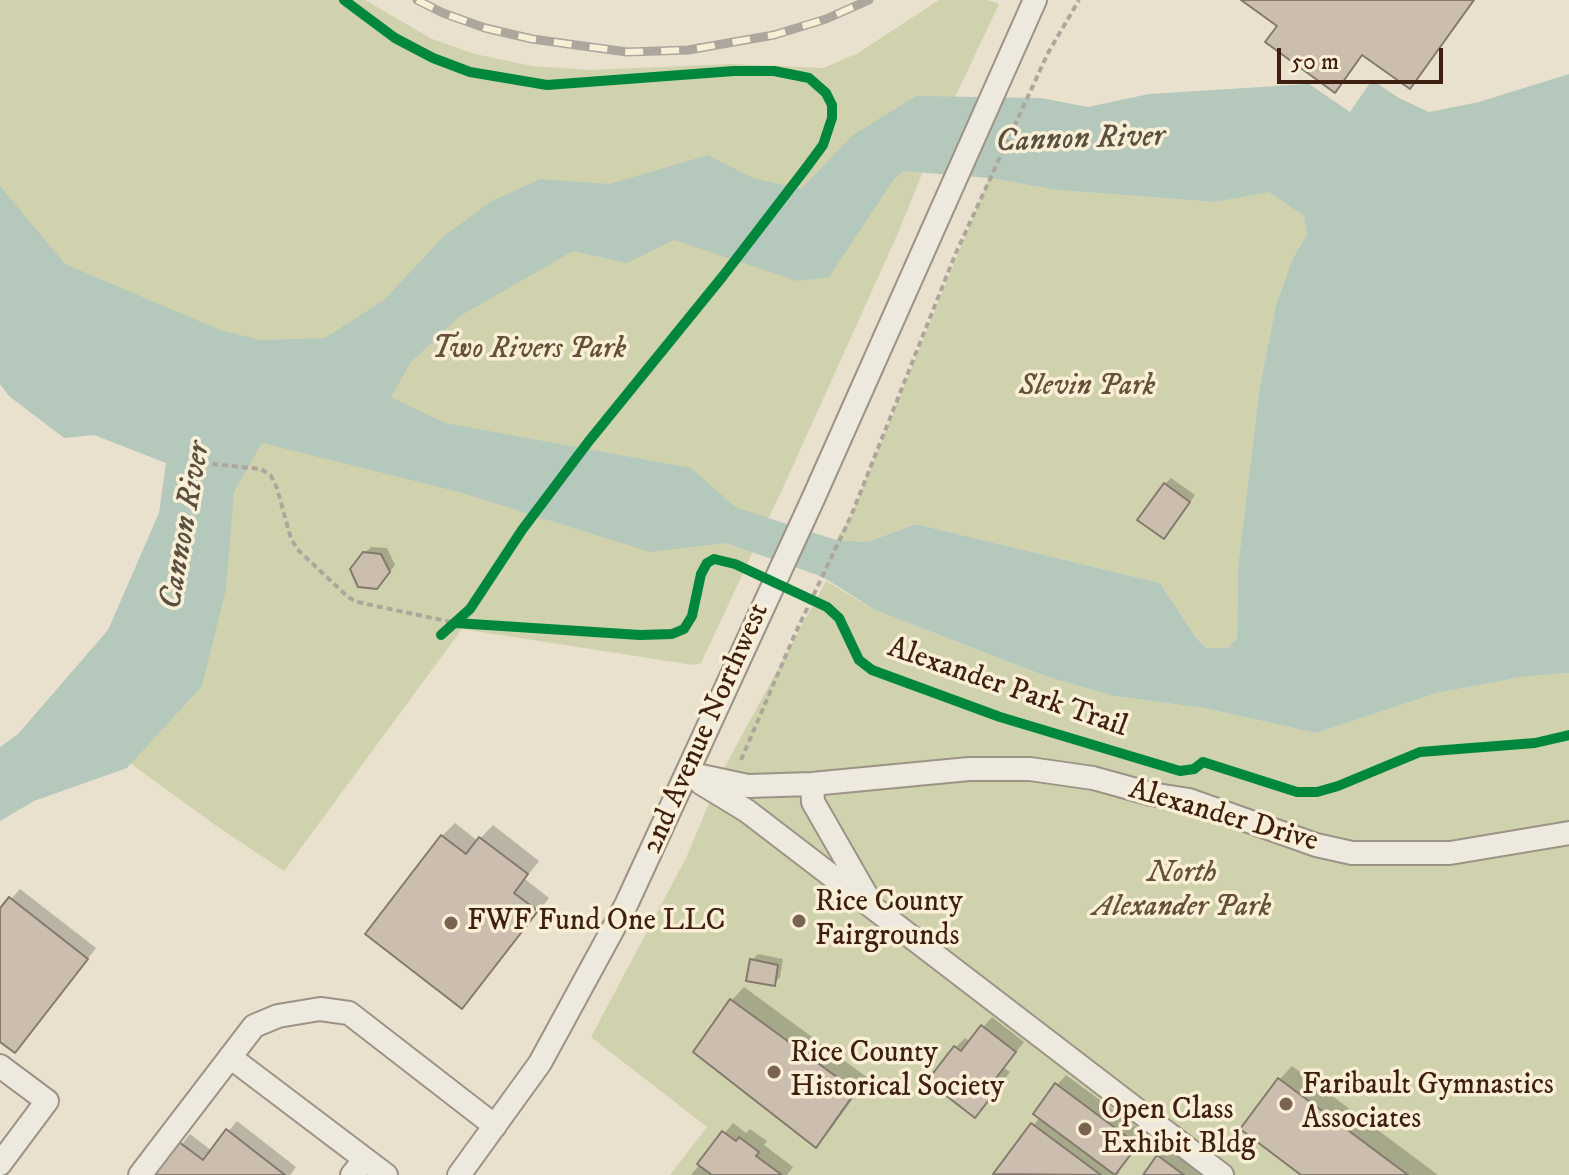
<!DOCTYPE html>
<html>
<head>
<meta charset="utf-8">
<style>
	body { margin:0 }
	#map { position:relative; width:1569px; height:1175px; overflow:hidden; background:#e9e1cd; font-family:"IM FELL DW Pica",serif }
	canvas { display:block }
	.scale { position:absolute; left:1277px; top:48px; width:166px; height:36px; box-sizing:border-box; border:4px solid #3f1f0f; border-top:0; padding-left:10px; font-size:24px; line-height:28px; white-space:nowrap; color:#3f1f0f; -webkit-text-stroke:6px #f9eed6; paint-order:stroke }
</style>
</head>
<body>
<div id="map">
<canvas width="1569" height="1175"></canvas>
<div class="scale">50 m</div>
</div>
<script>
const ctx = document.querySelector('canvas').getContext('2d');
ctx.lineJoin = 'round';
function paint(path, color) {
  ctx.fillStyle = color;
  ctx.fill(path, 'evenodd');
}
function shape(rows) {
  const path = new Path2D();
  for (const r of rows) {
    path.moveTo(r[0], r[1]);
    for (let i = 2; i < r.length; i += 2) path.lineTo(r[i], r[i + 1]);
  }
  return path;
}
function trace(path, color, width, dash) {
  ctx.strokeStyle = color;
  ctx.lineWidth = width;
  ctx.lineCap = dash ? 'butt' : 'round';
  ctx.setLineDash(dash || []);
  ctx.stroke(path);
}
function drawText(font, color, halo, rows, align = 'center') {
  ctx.font = font + ' "IM FELL DW Pica",serif';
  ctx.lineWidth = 7;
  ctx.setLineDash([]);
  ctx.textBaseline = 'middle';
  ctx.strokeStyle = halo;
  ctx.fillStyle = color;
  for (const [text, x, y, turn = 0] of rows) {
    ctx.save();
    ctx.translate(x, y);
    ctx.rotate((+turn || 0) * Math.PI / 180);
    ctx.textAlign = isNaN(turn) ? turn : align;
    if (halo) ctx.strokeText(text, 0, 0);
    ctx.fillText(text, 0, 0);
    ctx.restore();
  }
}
paint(shape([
	[0,0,365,0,432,39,475,54,532,66,590,70,730,64,823,68,858,53,939,0,987,0,999,4,941,127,898,233,787,479,701,663,693,665,462,629,284,871,215,825,97,739,206,419,0,306],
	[989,178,1057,190,1215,202,1268,191,1304,216,1307,234,1292,260,1276,305,1260,385,1238,566,1237,639,1228,648,1208,648,1197,639,1160,583,916,524,867,542,836,540,851,516],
	[826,581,875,610,1048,677,1114,696,1204,708,1316,733,1437,693,1522,677,1569,673,1569,1175,670,1175,707,1127,591,1037,686,858,723,770]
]), '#d0d2ad');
paint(shape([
	[1569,74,1569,673,1522,677,1437,693,1316,733,1204,708,1114,696,1048,677,875,610,823,577,726,543,650,552,459,492,262,443,234,492,226,589,202,686,127,768,34,801,0,821,0,747,18,734,108,630,159,513,166,463,94,435,64,438,9,396,0,384,0,186,65,264,220,330,261,340,325,338,384,300,444,236,492,201,540,179,610,184,708,155,753,178,801,189,853,135,916,96,1041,98,1088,107,1149,94,1309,84,1350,112,1372,80,1399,98,1429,112,1479,102],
	[904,171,989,178,1057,190,1215,202,1269,192,1304,216,1307,234,1292,260,1276,305,1260,385,1238,566,1237,639,1227,648,1207,648,1197,639,1160,583,916,524,867,542,836,540,735,507,691,468,445,423,391,397,411,362,460,316,573,251,627,263,674,240,797,281,829,277,894,179]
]), '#b4c9bc');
paint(shape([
	[1244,0,1475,0,1410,87,1364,54,1335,90,1280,25],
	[1171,478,1195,495,1170,530,1165,484],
	[371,547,387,548,395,565,383,581,364,554],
	[455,823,478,841,493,825,539,861,525,879,549,898,462,1006,442,836],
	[20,889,96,948,15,1051,0,1039,0,912],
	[758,954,783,959,780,977,774,984,752,960],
	[744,987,868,1078,828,1133,816,1145,696,1051,732,1000],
	[992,1017,1024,1042,1004,1068,1010,1072,984,1106,956,1047,965,1038,970,1042],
	[1292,1066,1438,1175,1304,1175,1280,1079],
	[1066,1075,1146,1134,1117,1170,1120,1172,1117,1175,998,1175,996,1174,1040,1117,1057,1085],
	[237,1121,296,1167,290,1175,157,1175,190,1134,212,1151],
	[733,1123,746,1133,750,1129,767,1141,764,1145,793,1167,787,1175,691,1175],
	[1168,1147,1206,1175,1145,1175]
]), '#0003');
const building = shape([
	[1241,0,1474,0,1410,89,1362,55,1335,93,1265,42,1277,26,1241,0],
	[1164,483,1190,502,1164,539,1137,520,1164,483],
	[363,552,381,554,390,572,377,589,358,587,350,569,363,552],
	[441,835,466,854,479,837,528,874,514,893,538,911,462,1009,365,934,441,835],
	[9,897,88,959,15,1053,0,1042,0,908,9,897],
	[750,959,778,965,775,986,746,981,750,959],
	[730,999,856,1091,816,1148,693,1052,730,999],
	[981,1025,1016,1052,996,1078,1002,1083,975,1118,927,1081,954,1046,961,1051,981,1025],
	[1278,1078,1408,1175,1301,1175,1240,1129,1278,1078],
	[1055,1083,1138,1145,1115,1175,1033,1114,1055,1083],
	[1031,1123,1101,1175,993,1174,1031,1123],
	[226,1129,285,1175,154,1175,179,1142,203,1160,226,1129],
	[722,1131,736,1141,739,1137,759,1152,756,1156,782,1175,712,1175,697,1164,722,1131],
	[1157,1155,1184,1175,1143,1175,1157,1155]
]);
paint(building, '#ccbeae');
trace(building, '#83796d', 2);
const minor = shape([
	[687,773,748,786,812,784,969,769,1030,769,1093,778,1151,794,1189,800,1316,845,1352,853,1450,853,1569,833],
	[701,783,747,811,1222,1175],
	[812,784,813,802,868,898],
	[230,1057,386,1175],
	[0,1066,47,1101,0,1164],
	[140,1175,254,1026,278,1016,320,1009,349,1013,495,1126],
	[352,1175,365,1159],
	[459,1175,540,1063,626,905,813,499,1035,0]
]);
trace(minor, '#9c9386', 26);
trace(shape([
	[212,464,261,469,271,476,277,488,291,539,299,551,348,597,357,602,456,623],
	[741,760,795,634,851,516,955,255,1048,53,1079,0]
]), '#ada69c', 4, [6, 4]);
trace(minor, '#ede9de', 22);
const rail = shape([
	[417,0,443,13,485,28,532,39,627,52,688,50,774,35,826,19,869,0]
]);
trace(rail, '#ada69c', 9);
trace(rail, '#f9eed6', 6, [18]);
trace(shape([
	[344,0,395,38,433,58,470,72,547,85,734,71,774,71,809,78,826,93,832,105,832,118,823,145,806,168,723,276,589,441,522,530,470,609,441,635],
	[456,623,640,635,672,634,684,629,692,616,701,574,707,563,714,559,735,564,827,607,839,618,859,660,872,670,1000,717,1180,771,1194,769,1203,762,1297,792,1317,792,1338,786,1420,752,1535,743,1569,735]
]), '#00873e', 10);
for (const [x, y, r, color] of [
	[799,921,8,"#7a6352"],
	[451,923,8,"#7a6352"],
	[774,1072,8,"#7a6352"],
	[1286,1104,8,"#7a6352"],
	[1085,1129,8,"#7a6352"]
]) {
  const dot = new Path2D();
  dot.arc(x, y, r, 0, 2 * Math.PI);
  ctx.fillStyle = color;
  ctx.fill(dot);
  trace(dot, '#f9eed6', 3);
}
drawText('italic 30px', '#645137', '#f9eed6', [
	["Two Rivers Park",529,351],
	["Slevin Park",1087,388],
	["North",1182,875],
	["Alexander Park",1182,909]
]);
drawText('30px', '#3f1f0f', '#f9eed6', [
	["Alexander Park Trail",1007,689,19],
	["2nd Avenue Northwest",707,729,-66],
	["Alexander Drive",1223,817,16]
]);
drawText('30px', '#3f1f0f', '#f9eed6', [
	["Rice County",815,904],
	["Fairgrounds",815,938],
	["FWF Fund One LLC",467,923],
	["Rice County",790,1055],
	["Historical Society",790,1089],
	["Faribault Gymnastics",1302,1087],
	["Associates",1302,1121],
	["Open Class",1101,1112],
	["Exhibit Bldg",1101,1146]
], 'left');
drawText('italic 32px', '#5b4f41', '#f9eed6', [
	["Cannon River",1080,141,-2],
	["Cannon River",187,526,-80]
]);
</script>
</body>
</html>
